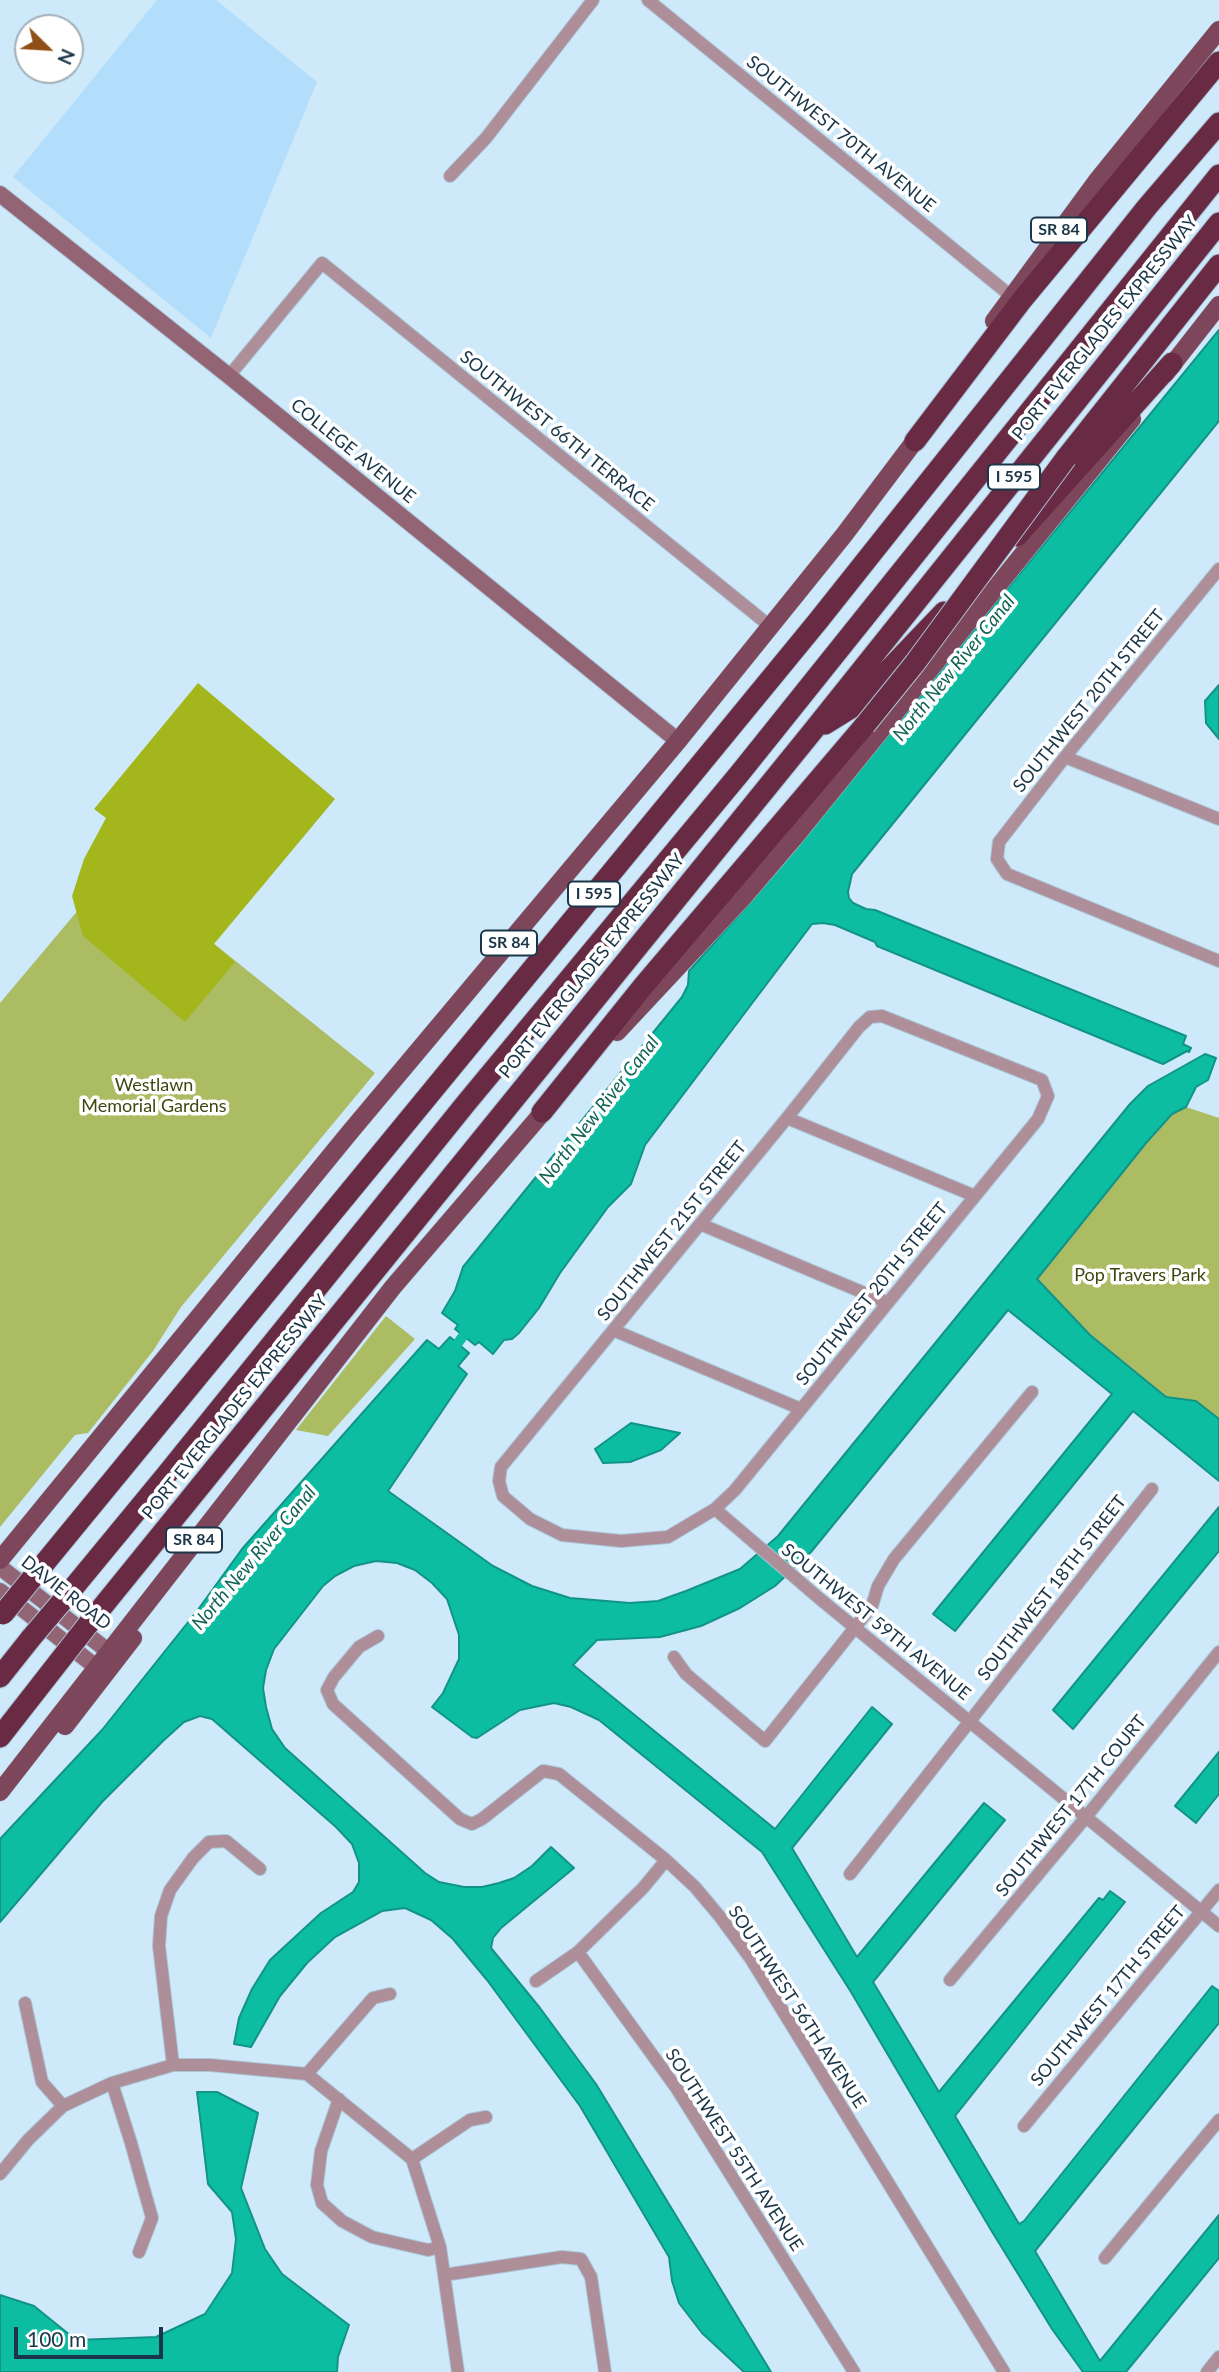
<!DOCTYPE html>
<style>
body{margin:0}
#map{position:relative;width:1219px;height:2372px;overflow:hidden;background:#cee9fa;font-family:Lato,sans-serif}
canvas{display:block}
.north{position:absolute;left:14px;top:14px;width:70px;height:70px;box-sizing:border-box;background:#fff;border:2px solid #a3afb6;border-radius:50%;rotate:114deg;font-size:19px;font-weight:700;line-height:28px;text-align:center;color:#1a3648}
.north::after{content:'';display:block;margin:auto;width:24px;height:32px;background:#8f5017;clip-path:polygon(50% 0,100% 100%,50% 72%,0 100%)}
.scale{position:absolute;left:14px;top:2327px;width:149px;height:32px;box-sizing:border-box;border:4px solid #1a3648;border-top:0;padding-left:9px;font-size:21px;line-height:24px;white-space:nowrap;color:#1a3648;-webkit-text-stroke:5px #fff;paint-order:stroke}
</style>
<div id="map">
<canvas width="1219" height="2372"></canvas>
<div class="north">N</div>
<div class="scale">100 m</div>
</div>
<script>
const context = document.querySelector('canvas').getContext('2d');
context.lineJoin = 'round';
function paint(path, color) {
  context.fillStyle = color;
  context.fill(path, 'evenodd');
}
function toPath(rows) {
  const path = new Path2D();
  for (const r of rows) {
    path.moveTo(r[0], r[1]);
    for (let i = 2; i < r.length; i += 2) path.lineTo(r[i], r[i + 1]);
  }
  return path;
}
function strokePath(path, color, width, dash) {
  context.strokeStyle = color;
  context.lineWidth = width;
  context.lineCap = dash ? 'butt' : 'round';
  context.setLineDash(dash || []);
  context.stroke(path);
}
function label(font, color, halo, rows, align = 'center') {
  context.font = font + ' Lato,sans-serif';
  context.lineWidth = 7;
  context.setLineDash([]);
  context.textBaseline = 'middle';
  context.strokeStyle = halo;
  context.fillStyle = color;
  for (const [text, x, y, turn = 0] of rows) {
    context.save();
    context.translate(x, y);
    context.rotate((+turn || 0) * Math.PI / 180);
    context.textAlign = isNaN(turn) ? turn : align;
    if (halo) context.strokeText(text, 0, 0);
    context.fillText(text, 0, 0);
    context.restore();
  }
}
const built = toPath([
 [157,0,216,0,317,82,211,338,13,177]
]);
const green = toPath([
 [116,865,375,1073,181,1307,153,1351,88,1433,75,1435,0,1527,0,1003],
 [1186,1107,1219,1118,1219,1419,1196,1401,1166,1397,1090,1335,1037,1279,1146,1143,1172,1114],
 [386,1316,415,1339,328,1436,296,1430]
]);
const forest = toPath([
 [198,683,335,799,214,944,235,962,185,1022,83,936,72,896,84,859,106,818,94,809]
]);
const water = toPath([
 [1219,330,1219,421,852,874,848,892,849,898,853,903,866,909,875,910,1186,1036,1183,1044,1191,1048,1189,1052,1187,1051,1163,1064,877,946,875,942,835,925,823,923,812,924,645,1145,631,1184,608,1207,560,1273,539,1308,519,1333,512,1339,504,1340,493,1354,479,1342,475,1345,455,1329,458,1325,442,1313,455,1291,463,1267,682,997,688,985,689,971,762,889,1219,330],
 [1219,685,1219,739,1206,723,1205,701,1219,685],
 [1205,1054,1216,1058,1208,1080,1196,1087,1186,1107,1172,1114,1146,1143,1037,1279,1090,1335,1166,1397,1196,1401,1219,1419,1219,1481,1133,1411,955,1631,933,1614,1112,1394,1008,1310,811,1552,775,1586,740,1608,701,1626,660,1637,597,1640,573,1665,775,1829,872,1707,892,1724,792,1848,857,1957,984,1803,1005,1820,873,1982,939,2092,1099,1898,1103,1900,1110,1891,1125,1902,955,2116,1019,2224,1024,2221,1212,1986,1219,1991,1219,2023,1035,2251,1100,2361,1219,2215,1219,2258,1126,2372,1083,2372,1052,2329,991,2230,851,1992,762,1852,599,1720,571,1707,554,1703,520,1710,477,1738,472,1737,432,1707,443,1693,459,1659,459,1635,447,1599,432,1583,415,1570,397,1563,376,1561,354,1566,335,1576,323,1586,274,1649,266,1670,263,1688,266,1707,272,1729,285,1748,425,1873,439,1882,464,1887,482,1887,499,1883,514,1878,532,1866,551,1847,574,1868,501,1928,493,1938,491,1948,540,2008,596,2084,771,2372,744,2372,702,2333,679,2303,672,2281,669,2257,580,2106,487,1980,453,1939,431,1920,405,1908,382,1911,335,1937,307,1963,280,1996,251,2047,234,2044,239,2018,252,1989,270,1960,321,1913,353,1892,359,1882,359,1863,352,1844,336,1827,212,1719,200,1716,184,1722,164,1740,102,1802,0,1922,0,1839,102,1730,197,1611,242,1549,427,1340,439,1349,450,1337,469,1353,458,1366,467,1374,388,1491,493,1566,532,1586,570,1598,630,1603,658,1601,686,1591,740,1569,778,1536,1130,1104,1148,1086,1205,1054],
 [631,1423,680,1433,661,1450,630,1462,603,1463,595,1449,631,1423],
 [1219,1507,1219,1551,1073,1729,1053,1710,1219,1507],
 [1219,1752,1219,1794,1196,1823,1175,1806,1219,1752],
 [197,2092,217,2092,258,2113,241,2188,265,2249,282,2274,349,2325,338,2357,337,2372,0,2372,0,2295,34,2306,76,2340,156,2337,205,2314,232,2273,236,2239,232,2212,208,2184,197,2092]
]);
const canal = toPath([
 [450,1354,471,1325]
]);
const street = toPath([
 [648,0,1011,296],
 [450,176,486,138,593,0],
 [229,376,322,263,771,627],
 [1219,569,1065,757,999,842,997,859,1007,874,1219,961],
 [1065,757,1219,819],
 [882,1016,1042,1080,1048,1096,1038,1119,735,1490,715,1509,668,1537,621,1541,562,1535,530,1519,503,1496,499,1481,501,1467,787,1118,859,1027,870,1017,882,1016],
 [787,1118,975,1196],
 [700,1224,888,1303],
 [613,1330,801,1409],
 [715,1509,820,1599,1219,1926],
 [378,1636,359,1647,334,1677,327,1690,333,1704,460,1819,472,1824,482,1819,543,1771,559,1774,666,1860,695,1887,721,1918,751,1959,1004,2372],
 [674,1657,686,1674,765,1741,872,1606,878,1586,894,1559,1032,1392],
 [850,1874,1152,1489],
 [578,1952,677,2089,854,2372],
 [950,1980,1086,1817,1219,1652],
 [536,1981,578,1952,643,1888,666,1860],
 [25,2003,42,2082,63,2106],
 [173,2065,159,1946,161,1916,170,1890,193,1858,209,1842,226,1841,260,1869],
 [307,2074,373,1998,390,1994],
 [112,2083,131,2143,152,2218,139,2252],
 [339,2099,321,2151,317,2185,322,2203,342,2221,372,2237,428,2250,440,2247],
 [1024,2126,1219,1890],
 [412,2159,470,2120,486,2117],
 [0,2174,28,2140,63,2106,112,2083,173,2065,210,2065,307,2074,412,2159,440,2247,458,2372],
 [1105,2258,1219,2120],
 [444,2275,562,2257,581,2259,591,2277,605,2372],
 [1207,2372,1219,2357]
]);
const secondary = toPath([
 [0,194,229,376,678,741],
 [0,1567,108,1651],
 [0,1591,96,1667]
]);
const primary = toPath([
 [994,321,1096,182,1219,30],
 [1165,374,1219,305],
 [617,1032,746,894,793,839,1132,419],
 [0,1560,350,1132,678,741,844,535,923,430],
 [65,1726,133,1638],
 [0,1792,393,1287,550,1104]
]);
const highway = toPath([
 [915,441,1022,300,1219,62],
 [1066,458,1219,265],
 [1017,536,1172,363],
 [825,724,854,706,944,612],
 [542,1112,644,985,865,725],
 [34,1576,818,621,1147,207,1219,123],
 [64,1599,167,1474,467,1102,740,773,1219,175],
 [90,1622,812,732,1219,223],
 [0,1677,31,1638],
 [0,1737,61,1659]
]);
const highwayBridge = toPath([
 [865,725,915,663,1066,458],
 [3,1614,34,1576],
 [31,1638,64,1599],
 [61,1659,90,1622]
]);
const shields = [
 [1059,230,56],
 [1014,477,52],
 [594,894,52],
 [509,943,56],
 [194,1540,56]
];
const shieldNames = [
 ["SR 84",1059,230],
 ["I 595",1014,477],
 ["I 595",594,894],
 ["SR 84",509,943],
 ["SR 84",194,1540]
];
const streetNames = [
 ["SOUTHWEST 70TH AVENUE",841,134,39],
 ["PORT EVERGLADES EXPRESSWAY",1105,328,-51],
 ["SOUTHWEST 66TH TERRACE",557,431,39],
 ["COLLEGE AVENUE",353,451,39],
 ["SOUTHWEST 20TH STREET",1089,701,-51],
 ["PORT EVERGLADES EXPRESSWAY",592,966,-51],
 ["SOUTHWEST 21ST STREET",672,1231,-51],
 ["SOUTHWEST 20TH STREET",872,1294,-51],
 ["PORT EVERGLADES EXPRESSWAY",235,1407,-51],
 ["SOUTHWEST 18TH STREET",1052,1588,-52],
 ["DAVIE ROAD",66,1593,38],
 ["SOUTHWEST 59TH AVENUE",876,1622,39],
 ["SOUTHWEST 17TH COURT",1071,1806,-51],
 ["SOUTHWEST 17TH STREET",1108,1996,-50],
 ["SOUTHWEST 56TH AVENUE",797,2007,57],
 ["SOUTHWEST 55TH AVENUE",734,2150,57]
];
const parkNames = [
 ["Westlawn",154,1085],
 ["Memorial Gardens",154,1106],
 ["Pop Travers Park",1140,1275]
];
const waterNames = [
 ["North New River Canal",954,668,-51],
 ["North New River Canal",599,1110,-52],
 ["North New River Canal",254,1558,-50]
];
paint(built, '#b2defc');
paint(green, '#acbc63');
paint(forest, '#a3b61c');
paint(water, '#0dbda2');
strokePath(water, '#119487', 2);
strokePath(canal, '#0dbda2', 10);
strokePath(street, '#aac5d6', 14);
strokePath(secondary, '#aac5d6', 18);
strokePath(primary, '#aac5d6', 19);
strokePath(highway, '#aac5d6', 23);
strokePath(street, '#ae8e98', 12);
strokePath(secondary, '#926474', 16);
strokePath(primary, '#7d465a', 18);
strokePath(highway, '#692b44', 21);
strokePath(highwayBridge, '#aac5d6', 23, []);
strokePath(highwayBridge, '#692b44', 21);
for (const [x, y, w] of shields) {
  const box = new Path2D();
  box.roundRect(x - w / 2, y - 12.5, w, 25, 5);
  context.fillStyle = '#fff';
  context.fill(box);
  strokePath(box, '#1a3648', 2);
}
label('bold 16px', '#1a3648', null, shieldNames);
label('18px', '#1a3648', '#fff', streetNames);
label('18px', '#3f470f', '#fff', parkNames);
label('italic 19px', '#136455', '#fff', waterNames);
</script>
